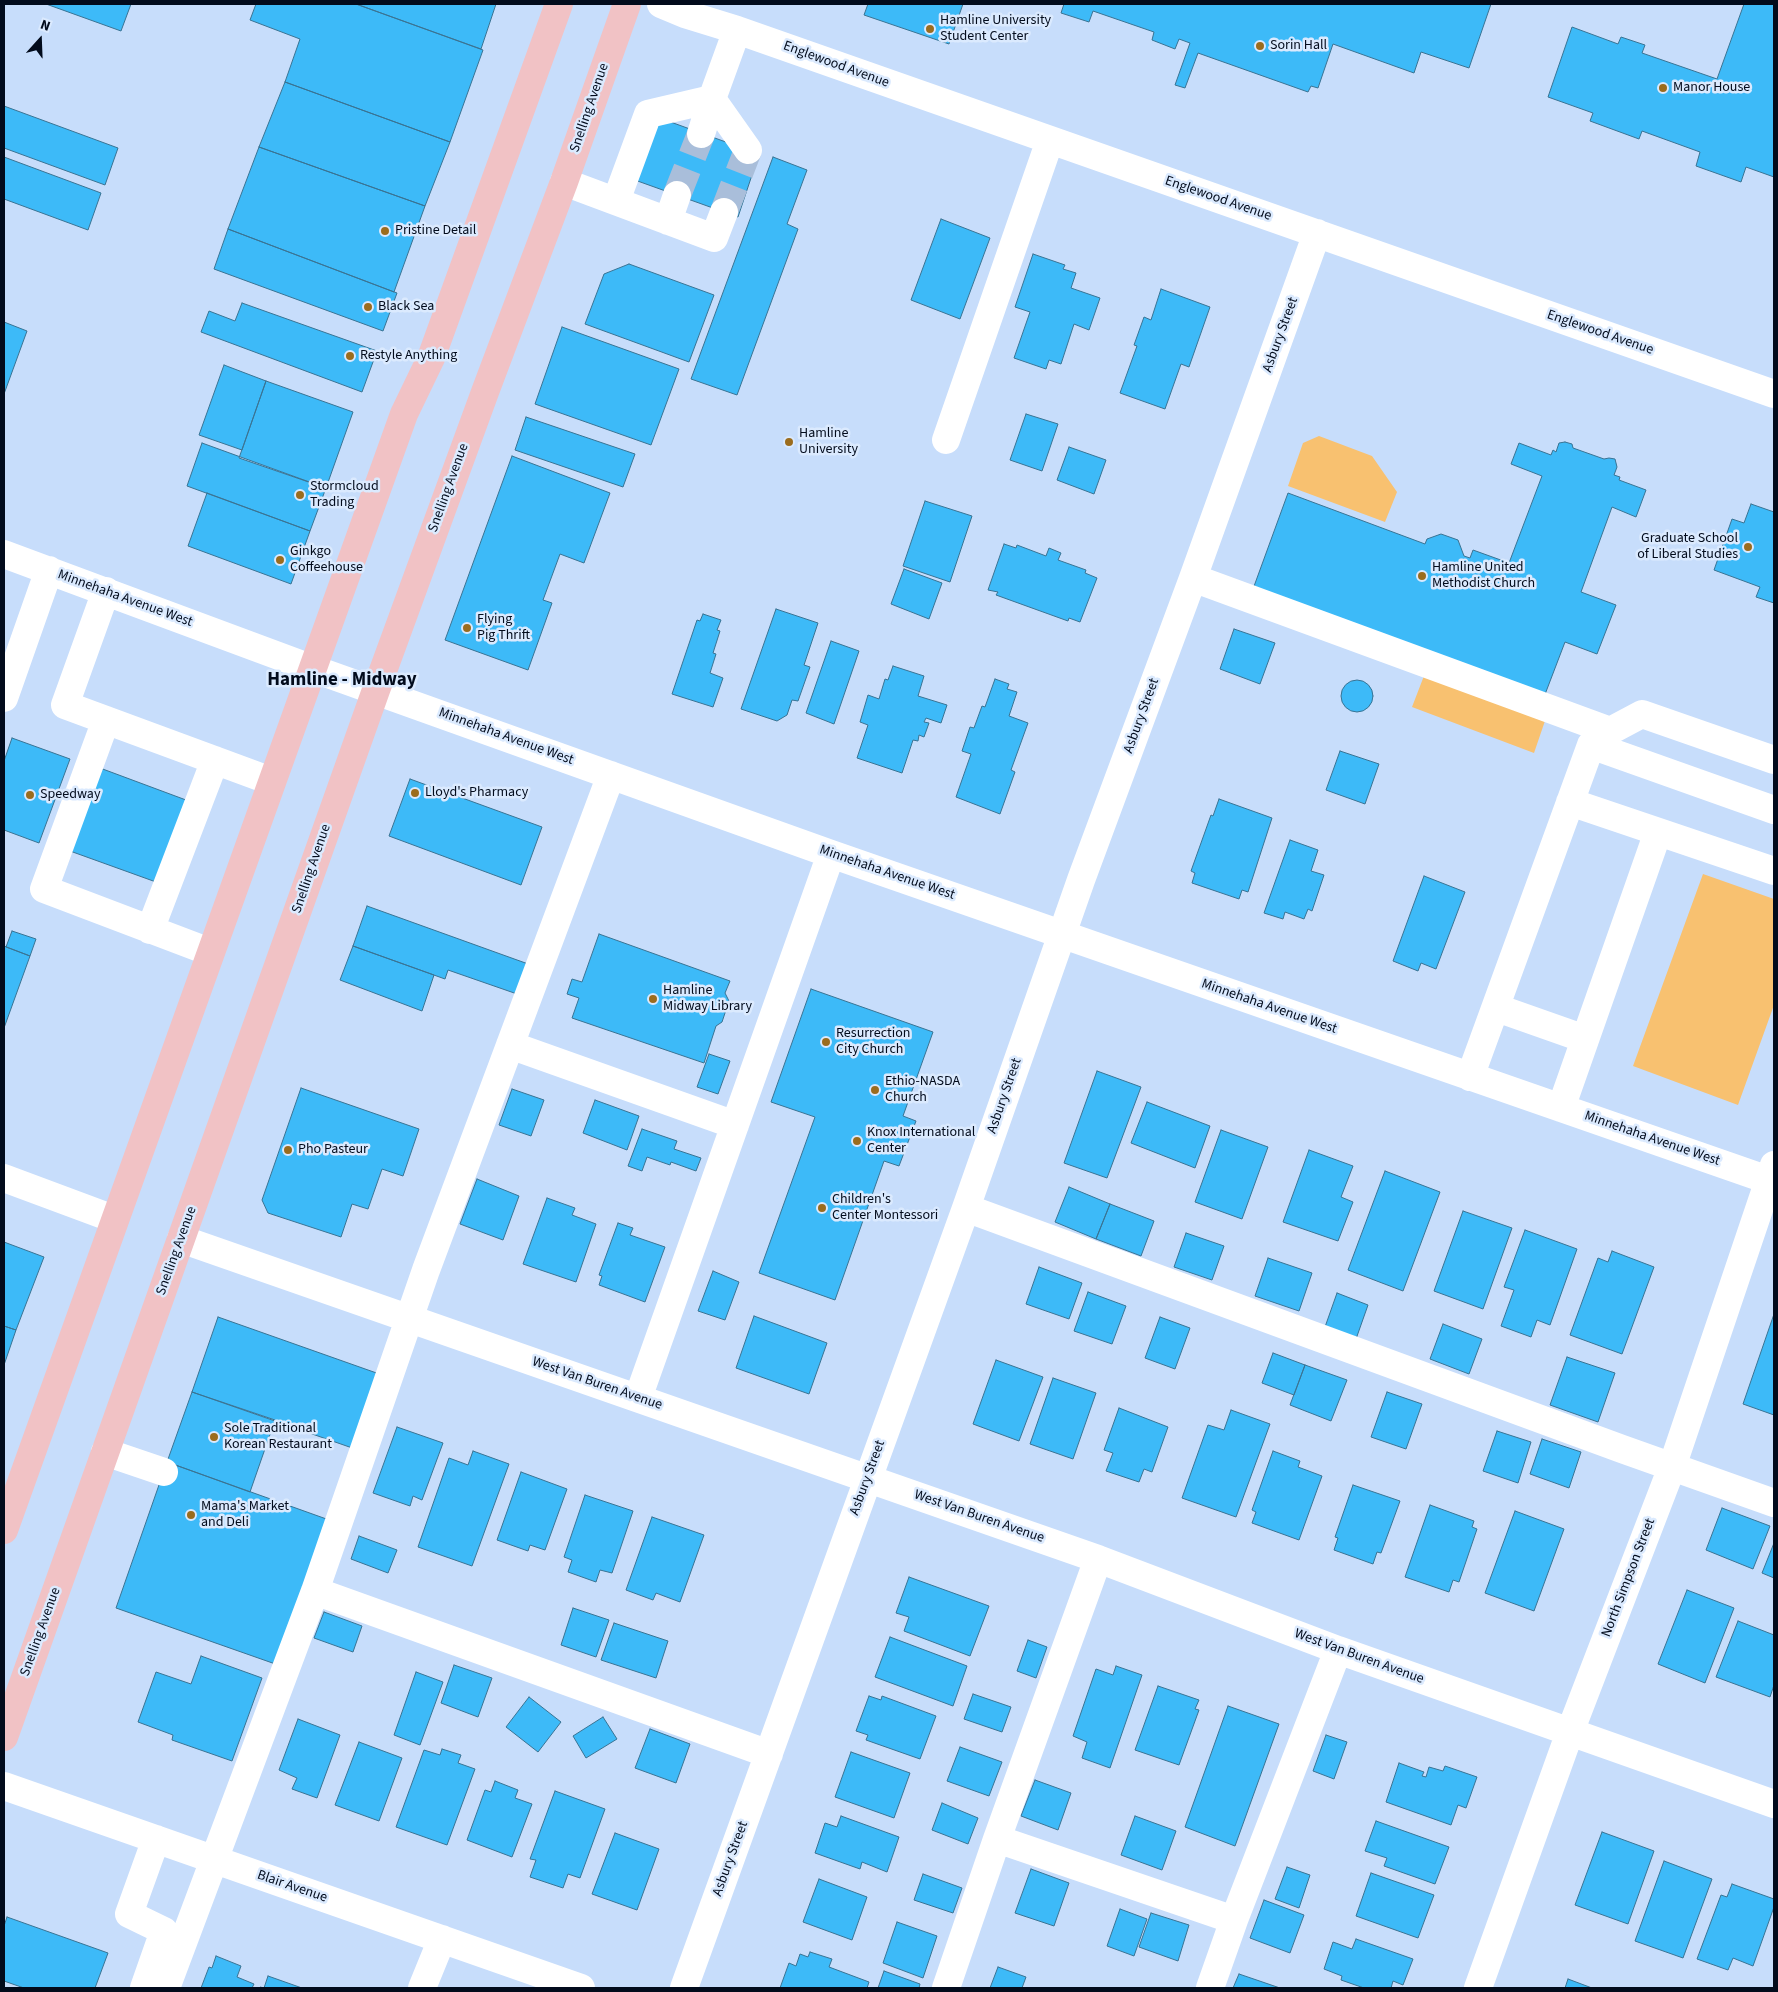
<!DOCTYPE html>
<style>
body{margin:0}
#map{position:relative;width:1778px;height:1992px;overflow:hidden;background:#c7ddfb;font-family:"Source Sans 3",sans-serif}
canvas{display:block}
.frame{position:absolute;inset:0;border:5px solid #020b1c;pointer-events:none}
.north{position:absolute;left:15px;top:15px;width:50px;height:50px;-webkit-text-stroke:4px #dbeafe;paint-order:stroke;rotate:20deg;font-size:14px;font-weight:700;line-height:20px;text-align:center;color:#020b1c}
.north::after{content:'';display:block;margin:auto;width:18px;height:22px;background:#020b1c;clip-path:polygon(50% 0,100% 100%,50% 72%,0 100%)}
</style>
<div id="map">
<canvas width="1778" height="1992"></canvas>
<div class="frame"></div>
<div class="north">N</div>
</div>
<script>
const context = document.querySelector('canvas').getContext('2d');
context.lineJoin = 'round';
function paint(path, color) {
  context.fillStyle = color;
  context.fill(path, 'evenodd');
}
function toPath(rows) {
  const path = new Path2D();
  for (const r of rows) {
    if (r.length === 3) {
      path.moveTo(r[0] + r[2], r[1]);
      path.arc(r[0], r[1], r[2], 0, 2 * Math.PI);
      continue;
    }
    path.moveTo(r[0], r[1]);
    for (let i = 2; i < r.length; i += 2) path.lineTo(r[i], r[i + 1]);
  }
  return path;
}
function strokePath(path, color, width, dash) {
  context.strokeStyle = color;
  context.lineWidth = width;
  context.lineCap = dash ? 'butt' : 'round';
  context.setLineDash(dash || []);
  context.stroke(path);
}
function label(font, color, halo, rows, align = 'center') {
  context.font = font + ' "Source Sans 3",sans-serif';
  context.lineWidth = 5;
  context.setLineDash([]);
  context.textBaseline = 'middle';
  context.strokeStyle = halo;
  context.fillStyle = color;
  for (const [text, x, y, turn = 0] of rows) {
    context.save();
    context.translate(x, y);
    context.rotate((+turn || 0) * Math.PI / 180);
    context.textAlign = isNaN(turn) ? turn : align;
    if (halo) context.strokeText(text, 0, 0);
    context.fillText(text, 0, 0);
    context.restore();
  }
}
const green = toPath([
 [1319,436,1372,456,1397,492,1385,522,1288,486,1303,443],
 [1427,668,1547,715,1534,753,1412,707],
 [1703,874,1774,899,1774,1005,1738,1105,1633,1066]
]);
const building = toPath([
 [46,4,131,4,121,31,46,4],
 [256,4,356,4,483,50,450,142,285,82,300,39,250,20,256,4],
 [356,4,496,4,481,49,356,4],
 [868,4,963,4,949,44,864,15,868,4],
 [1064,4,1491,4,1469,68,1421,52,1414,73,1333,44,1318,88,1311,86,1308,92,1198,53,1185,88,1175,85,1190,43,1179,39,1175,49,1152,40,1154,32,1093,11,1089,22,1061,13,1064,4],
 [1744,4,1774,4,1774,177,1746,167,1741,182,1696,166,1700,152,1642,131,1639,139,1590,121,1593,113,1548,97,1572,27,1618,44,1621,37,1645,45,1642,53,1717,79,1744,4],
 [285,82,450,142,425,206,259,147,285,82],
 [4,106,118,148,105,185,4,148,4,106],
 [654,116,759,154,738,217,632,179,654,116],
 [259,147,425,206,394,292,228,229,259,147],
 [4,157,101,193,88,230,4,199,4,157],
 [773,157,807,170,787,224,798,229,737,395,691,379,773,157],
 [941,219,990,238,960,319,911,300,941,219],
 [228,229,397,293,383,331,214,269,228,229],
 [1033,254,1065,265,1063,269,1076,273,1071,288,1100,298,1089,330,1074,324,1061,364,1049,360,1046,369,1014,358,1030,312,1015,307,1033,254],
 [629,264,714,295,689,362,585,324,604,274,629,264],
 [1161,289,1210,307,1189,367,1181,364,1165,409,1120,393,1137,346,1134,345,1144,317,1151,320,1161,289],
 [242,303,377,351,362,392,201,332,209,311,235,321,242,303],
 [4,322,27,331,4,394,4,322],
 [562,327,679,369,651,445,535,404,562,327],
 [224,365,266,381,242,450,199,435,224,365],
 [266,381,353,412,326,488,239,458,266,381],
 [1026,414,1058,424,1042,471,1010,460,1026,414],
 [526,417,635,454,623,487,515,450,526,417],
 [1565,442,1572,444,1573,448,1604,459,1609,458,1615,459,1617,467,1614,475,1620,477,1619,480,1646,490,1636,517,1612,507,1581,592,1616,605,1597,654,1565,642,1544,697,1253,589,1288,493,1425,544,1427,539,1441,534,1458,540,1464,556,1470,558,1473,550,1509,563,1542,476,1511,464,1519,443,1551,455,1553,450,1556,452,1559,443,1565,442],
 [202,443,326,488,310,531,187,486,202,443],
 [1069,447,1106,460,1094,494,1057,480,1069,447],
 [512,456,610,493,584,563,560,554,543,600,552,603,528,670,445,640,512,456],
 [207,493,310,531,291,584,188,546,207,493],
 [925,501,972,516,950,582,903,566,925,501],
 [1751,504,1774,512,1774,603,1756,597,1760,587,1714,570,1732,519,1744,523,1751,504],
 [1004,544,1016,548,1017,545,1046,556,1049,548,1061,553,1058,560,1086,570,1085,573,1097,578,1080,622,1069,618,1068,621,996,595,998,592,988,590,1004,544],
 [904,569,942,583,929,619,891,604,904,569],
 [776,609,818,623,804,665,810,667,798,701,792,700,787,715,777,721,741,709,776,609],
 [703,614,721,620,717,630,720,631,713,653,716,654,710,673,723,678,713,707,672,694,697,620,700,621,703,614],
 [1234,629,1275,643,1260,684,1220,669,1234,629],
 [831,641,859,651,834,724,806,713,831,641],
 [893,666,924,676,918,696,947,705,941,723,926,718,924,722,929,723,924,737,919,735,918,741,913,740,902,773,857,758,868,725,860,722,868,695,879,699,885,679,888,680,893,666],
 [995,679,1009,684,1007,689,1017,692,1009,716,1028,723,1011,770,1015,772,1000,814,956,797,971,754,962,751,970,727,974,728,982,706,985,707,995,679],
 [1357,696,16],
 [12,738,70,759,39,843,4,830,4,761,12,738],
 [1340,751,1379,764,1365,804,1326,790,1340,751],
 [100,768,186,800,156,882,70,851,100,768],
 [410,779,542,827,521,885,389,836,410,779],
 [1219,799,1272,818,1248,892,1242,890,1239,899,1192,883,1195,873,1191,871,1211,815,1213,816,1219,799],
 [1290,840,1318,850,1311,871,1324,875,1312,911,1308,909,1304,919,1285,912,1283,919,1264,913,1290,840],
 [1424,876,1465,892,1436,969,1421,963,1418,971,1393,961,1424,876],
 [367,906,531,965,520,995,448,970,445,979,353,946,367,906],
 [12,931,36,939,30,956,6,947,12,931],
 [599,934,730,981,725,993,729,1001,722,1022,716,1026,704,1063,572,1018,579,998,567,994,572,979,582,982,599,934],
 [4,946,30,956,4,1028,4,946],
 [353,946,434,975,422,1011,340,980,353,946],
 [811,989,933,1032,903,1116,916,1121,899,1166,884,1161,835,1300,759,1273,815,1117,771,1102,811,989],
 [709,1054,730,1061,718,1094,697,1087,709,1054],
 [1097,1071,1141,1087,1107,1178,1064,1163,1097,1071],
 [301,1088,419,1129,403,1176,382,1169,368,1209,352,1204,341,1237,268,1213,262,1200,301,1088],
 [512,1089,544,1100,531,1136,499,1125,512,1089],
 [595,1100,639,1116,627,1150,583,1133,595,1100],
 [1147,1102,1210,1126,1195,1168,1131,1143,1147,1102],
 [642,1129,677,1141,674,1149,701,1158,696,1171,671,1162,670,1165,647,1157,642,1171,628,1166,642,1129],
 [1221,1130,1268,1147,1242,1219,1195,1202,1221,1130],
 [1309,1150,1353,1166,1341,1197,1353,1202,1338,1241,1283,1222,1309,1150],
 [1385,1171,1440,1192,1403,1291,1348,1270,1385,1171],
 [477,1179,519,1196,503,1240,460,1224,477,1179],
 [1069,1187,1110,1204,1096,1239,1055,1222,1069,1187],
 [547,1198,575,1208,572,1215,596,1224,576,1282,523,1264,547,1198],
 [1110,1204,1154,1221,1141,1256,1096,1239,1110,1204],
 [1463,1211,1512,1228,1483,1309,1434,1291,1463,1211],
 [618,1223,633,1228,630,1235,665,1247,645,1302,599,1285,602,1276,599,1275,618,1223],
 [1525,1230,1577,1249,1550,1325,1537,1320,1531,1337,1501,1326,1514,1290,1504,1287,1525,1230],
 [1186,1233,1224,1246,1212,1280,1174,1267,1186,1233],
 [4,1242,44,1257,16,1330,4,1326,4,1242],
 [1612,1251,1654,1267,1622,1354,1570,1335,1598,1258,1608,1262,1612,1251],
 [1268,1258,1312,1273,1299,1311,1255,1296,1268,1258],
 [1039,1267,1082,1283,1069,1319,1026,1304,1039,1267],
 [713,1271,739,1282,725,1320,698,1311,713,1271],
 [1088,1292,1126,1306,1112,1344,1074,1331,1088,1292],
 [1337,1293,1368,1305,1356,1339,1325,1327,1337,1293],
 [1774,1314,1774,1415,1743,1404,1774,1314],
 [754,1316,827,1343,809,1394,736,1368,754,1316],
 [218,1317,385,1376,358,1450,192,1392,218,1317],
 [1160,1317,1190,1328,1175,1369,1145,1358,1160,1317],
 [1443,1324,1482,1339,1469,1374,1430,1359,1443,1324],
 [4,1326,16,1330,4,1365,4,1326],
 [1273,1353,1305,1365,1294,1395,1262,1383,1273,1353],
 [1567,1357,1615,1373,1598,1422,1550,1405,1567,1357],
 [996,1360,1043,1377,1019,1441,973,1424,996,1360],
 [1305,1365,1347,1380,1331,1421,1290,1405,1305,1365],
 [1053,1378,1096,1393,1073,1459,1030,1444,1053,1378],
 [192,1392,275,1420,250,1492,167,1462,192,1392],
 [1387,1392,1422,1404,1406,1449,1371,1437,1387,1392],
 [1119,1408,1168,1427,1152,1472,1144,1469,1139,1482,1106,1471,1113,1453,1104,1450,1119,1408],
 [1231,1410,1270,1424,1236,1517,1182,1498,1208,1425,1224,1430,1231,1410],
 [397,1427,443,1443,422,1500,413,1496,410,1506,373,1493,397,1427],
 [1497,1431,1531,1442,1518,1483,1483,1471,1497,1431],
 [1542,1439,1581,1452,1569,1488,1530,1474,1542,1439],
 [473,1451,509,1464,472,1566,418,1547,449,1458,468,1465,473,1451],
 [1273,1451,1300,1461,1298,1467,1322,1476,1299,1540,1252,1523,1256,1512,1252,1510,1273,1451],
 [167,1462,332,1521,281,1666,116,1608,167,1462],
 [521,1472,567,1489,545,1550,530,1545,528,1551,497,1540,521,1472],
 [1353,1485,1400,1501,1381,1553,1377,1552,1373,1564,1334,1550,1338,1538,1335,1537,1353,1485],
 [585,1495,633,1511,612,1573,600,1570,596,1582,568,1572,572,1560,564,1557,585,1495],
 [1430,1505,1474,1521,1472,1527,1477,1529,1459,1582,1453,1580,1449,1592,1405,1577,1430,1505],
 [1722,1508,1770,1526,1753,1569,1706,1550,1722,1508],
 [1515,1511,1564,1529,1534,1611,1485,1593,1515,1511],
 [652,1517,704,1535,680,1602,656,1593,653,1600,626,1590,652,1517],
 [359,1536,397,1550,388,1573,351,1559,359,1536],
 [1774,1543,1774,1578,1762,1573,1774,1543],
 [909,1577,989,1606,970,1656,904,1631,909,1617,896,1613,909,1577],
 [1687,1590,1734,1608,1705,1683,1658,1664,1687,1590],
 [573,1608,609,1620,596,1657,561,1645,573,1608],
 [324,1612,362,1626,353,1652,314,1638,324,1612],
 [1738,1621,1774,1635,1774,1685,1770,1697,1716,1677,1738,1621],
 [614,1623,668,1641,656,1678,601,1660,614,1623],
 [890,1637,967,1666,953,1706,875,1677,890,1637],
 [1028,1640,1047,1647,1036,1678,1017,1671,1028,1640],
 [201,1656,262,1678,232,1761,172,1740,173,1735,138,1722,156,1672,191,1684,201,1656],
 [454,1665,492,1678,478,1717,441,1703,454,1665],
 [1116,1666,1142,1675,1110,1768,1082,1758,1087,1742,1073,1736,1096,1669,1113,1675,1116,1666],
 [416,1672,443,1682,420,1745,394,1735,416,1672],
 [1158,1686,1199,1700,1195,1709,1199,1710,1179,1765,1135,1750,1158,1686],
 [973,1694,1011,1707,1002,1732,964,1719,973,1694],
 [869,1696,881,1700,882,1696,936,1716,920,1759,866,1740,868,1735,856,1731,869,1696],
 [529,1697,561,1722,538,1752,506,1727,529,1697],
 [1228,1706,1279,1724,1235,1846,1185,1827,1228,1706],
 [603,1717,617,1739,586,1758,573,1736,603,1717],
 [298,1719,340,1735,317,1798,292,1789,297,1778,279,1770,298,1719],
 [650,1729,690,1744,676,1783,635,1768,650,1729],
 [1326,1735,1347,1742,1334,1779,1313,1771,1326,1735],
 [359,1742,402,1758,379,1821,335,1805,359,1742],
 [960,1747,1002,1762,989,1796,947,1781,960,1747],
 [442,1749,461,1755,458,1763,475,1769,447,1845,396,1827,424,1750,440,1755,442,1749],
 [851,1752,910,1773,894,1818,835,1797,851,1752],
 [1399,1763,1424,1772,1422,1776,1426,1777,1429,1767,1443,1771,1445,1766,1477,1777,1466,1808,1458,1805,1451,1825,1386,1802,1399,1763],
 [1035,1780,1071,1793,1058,1830,1021,1816,1035,1780],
 [495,1781,518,1790,515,1798,532,1804,512,1857,467,1840,485,1790,491,1792,495,1781],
 [555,1791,605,1809,580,1878,568,1874,563,1888,530,1877,536,1860,530,1859,555,1791],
 [942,1803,978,1818,968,1844,932,1830,942,1803],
 [841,1816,899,1837,887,1872,862,1862,860,1869,815,1853,825,1823,837,1827,841,1816],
 [1135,1816,1176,1831,1162,1870,1121,1855,1135,1816],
 [1376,1821,1449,1847,1435,1884,1384,1866,1387,1858,1365,1851,1376,1821],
 [1602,1832,1654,1851,1628,1924,1575,1905,1602,1832],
 [615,1833,659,1849,637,1910,592,1894,615,1833],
 [1664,1861,1712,1879,1683,1958,1635,1941,1664,1861],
 [1287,1867,1310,1875,1299,1908,1275,1899,1287,1867],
 [1031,1869,1069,1883,1054,1926,1015,1913,1031,1869],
 [1371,1873,1434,1895,1418,1938,1356,1916,1371,1873],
 [923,1874,962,1888,953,1913,914,1900,923,1874],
 [819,1879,867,1897,852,1940,803,1922,819,1879],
 [1732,1884,1774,1899,1774,1907,1753,1966,1733,1958,1728,1970,1697,1959,1721,1895,1727,1897,1732,1884],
 [1264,1900,1304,1915,1290,1953,1250,1938,1264,1900],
 [1120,1909,1147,1919,1134,1956,1107,1946,1120,1909],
 [1151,1913,1189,1925,1178,1961,1139,1947,1151,1913],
 [7,1917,108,1953,95,1988,24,1988,4,1981,4,1926,7,1917],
 [897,1922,937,1936,923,1978,883,1963,897,1922],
 [1356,1939,1413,1959,1403,1985,1393,1981,1391,1988,1364,1988,1341,1980,1342,1976,1324,1969,1333,1942,1352,1949,1356,1939],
 [810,1952,832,1959,829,1967,869,1982,867,1988,780,1988,789,1963,796,1966,800,1954,808,1957,810,1952],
 [216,1956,241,1966,237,1977,254,1984,252,1988,201,1988,209,1967,212,1968,216,1956],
 [998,1967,1026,1977,1022,1988,990,1988,998,1967],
 [884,1971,920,1984,919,1988,878,1988,884,1971],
 [1239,1974,1280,1988,1233,1988,1239,1974],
 [268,1976,302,1988,260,1988,260,1987,264,1988,268,1976],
 [1568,1979,1592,1988,1565,1988,1568,1979]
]);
const minorTunnel = toPath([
 [677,195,701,134],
 [724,212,748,150]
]);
const minor = toPath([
 [661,4,685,14,737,30,1774,394],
 [712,99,748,150],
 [701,134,712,99],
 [564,182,714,238,724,212],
 [616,201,648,114,712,99,737,30],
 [668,221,677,195],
 [946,440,1050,140],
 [4,554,311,668,831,854,1774,1182],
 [1193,578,1610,731],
 [106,591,65,705,271,781],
 [4,698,49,570],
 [106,720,44,889,210,952],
 [1591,745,1774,810],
 [1570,802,1774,871],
 [150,930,215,760],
 [1497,1008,1585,1039],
 [510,1045,735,1125],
 [1470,1077,1591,745,1610,731,1642,714,1774,760],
 [1561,1108,1658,832],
 [4,1178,114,1219],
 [966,1208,1622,1449,1774,1503],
 [181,1239,1098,1559,1338,1650,1774,1804],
 [638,1398,831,854],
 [105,1452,164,1472],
 [315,1591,769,1754],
 [4,1786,581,1988],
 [997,1839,1234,1920],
 [144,1988,164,1931,129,1914,156,1839],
 [166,1988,315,1591,426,1270,611,775],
 [422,1988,442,1939],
 [684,1988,966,1208,1081,880,1193,578,1317,233],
 [946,1988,997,1839,1098,1559],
 [1210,1988,1234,1920,1338,1650],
 [1478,1988,1570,1732,1672,1467,1774,1165]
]);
const major = toPath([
 [4,1530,404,414,431,358,559,4],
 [4,1737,376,690,485,392,564,182,627,4]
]);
const markers = [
 [930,29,5,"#9b6c1d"],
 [1260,46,5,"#9b6c1d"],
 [1663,88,5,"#9b6c1d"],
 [385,231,5,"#9b6c1d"],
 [368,307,5,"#9b6c1d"],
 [350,356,5,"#9b6c1d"],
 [789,442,5,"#9b6c1d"],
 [300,495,5,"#9b6c1d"],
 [1748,547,5,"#9b6c1d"],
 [280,560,5,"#9b6c1d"],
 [1422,576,5,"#9b6c1d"],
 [467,628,5,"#9b6c1d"],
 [415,793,5,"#9b6c1d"],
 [30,795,5,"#9b6c1d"],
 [653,999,5,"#9b6c1d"],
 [826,1042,5,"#9b6c1d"],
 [875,1090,5,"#9b6c1d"],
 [857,1141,5,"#9b6c1d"],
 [288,1150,5,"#9b6c1d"],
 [822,1208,5,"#9b6c1d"],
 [214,1437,5,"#9b6c1d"],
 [191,1515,5,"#9b6c1d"]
];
const poiNames = [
 ["Hamline University",940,21],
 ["Student Center",940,37],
 ["Sorin Hall",1270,46],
 ["Manor House",1673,88],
 ["Pristine Detail",395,231],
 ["Black Sea",378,307],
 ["Restyle Anything",360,356],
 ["Hamline",799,434],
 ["University",799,450],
 ["Stormcloud",310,487],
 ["Trading",310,503],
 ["Graduate School",1738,539,"right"],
 ["of Liberal Studies",1738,555,"right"],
 ["Ginkgo",290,552],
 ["Coffeehouse",290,568],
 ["Hamline United",1432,568],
 ["Methodist Church",1432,584],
 ["Flying",477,620],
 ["Pig Thrift",477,636],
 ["Lloyd's Pharmacy",425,793],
 ["Speedway",40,795],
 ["Hamline",663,991],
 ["Midway Library",663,1007],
 ["Resurrection",836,1034],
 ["City Church",836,1050],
 ["Ethio-NASDA",885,1082],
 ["Church",885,1098],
 ["Knox International",867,1133],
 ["Center",867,1149],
 ["Pho Pasteur",298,1150],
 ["Children's",832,1200],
 ["Center Montessori",832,1216],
 ["Sole Traditional",224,1429],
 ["Korean Restaurant",224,1445],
 ["Mama's Market",201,1507],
 ["and Deli",201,1523]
];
const streetNames = [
 ["Englewood Avenue",836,65,20],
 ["Snelling Avenue",590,108,-71],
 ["Englewood Avenue",1218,199,19],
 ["Englewood Avenue",1600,333,19],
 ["Asbury Street",1281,335,-70],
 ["Snelling Avenue",449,488,-70],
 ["Minnehaha Avenue West",125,599,20],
 ["Asbury Street",1142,716,-70],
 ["Minnehaha Avenue West",506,737,20],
 ["Snelling Avenue",312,869,-71],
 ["Minnehaha Avenue West",887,873,19],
 ["Minnehaha Avenue West",1269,1007,19],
 ["Asbury Street",1005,1096,-71],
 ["Minnehaha Avenue West",1652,1139,19],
 ["Snelling Avenue",177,1251,-70],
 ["West Van Buren Avenue",597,1384,19],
 ["Asbury Street",868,1478,-70],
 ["West Van Buren Avenue",979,1517,19],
 ["North Simpson Street",1629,1578,-69],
 ["Snelling Avenue",41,1632,-70],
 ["West Van Buren Avenue",1359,1657,20],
 ["Asbury Street",731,1859,-70],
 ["Blair Avenue",292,1887,19]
];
const districtNames = [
 ["Hamline - Midway",342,681]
];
paint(green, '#f8c170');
paint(building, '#3dbaf8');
strokePath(building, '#397393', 1);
strokePath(minorTunnel, '#a9beda', 28, [28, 14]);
strokePath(minor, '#fff', 28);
strokePath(major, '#f1c2c5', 28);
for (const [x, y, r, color] of markers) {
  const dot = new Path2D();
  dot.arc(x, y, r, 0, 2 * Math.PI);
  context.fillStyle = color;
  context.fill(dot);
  strokePath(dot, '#dbeafe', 2);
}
label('14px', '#020b1c', '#dbeafe', poiNames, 'left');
label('14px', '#020b1c', '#dbeafe', streetNames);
label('bold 19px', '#020b1c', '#dbeafe', districtNames);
</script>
